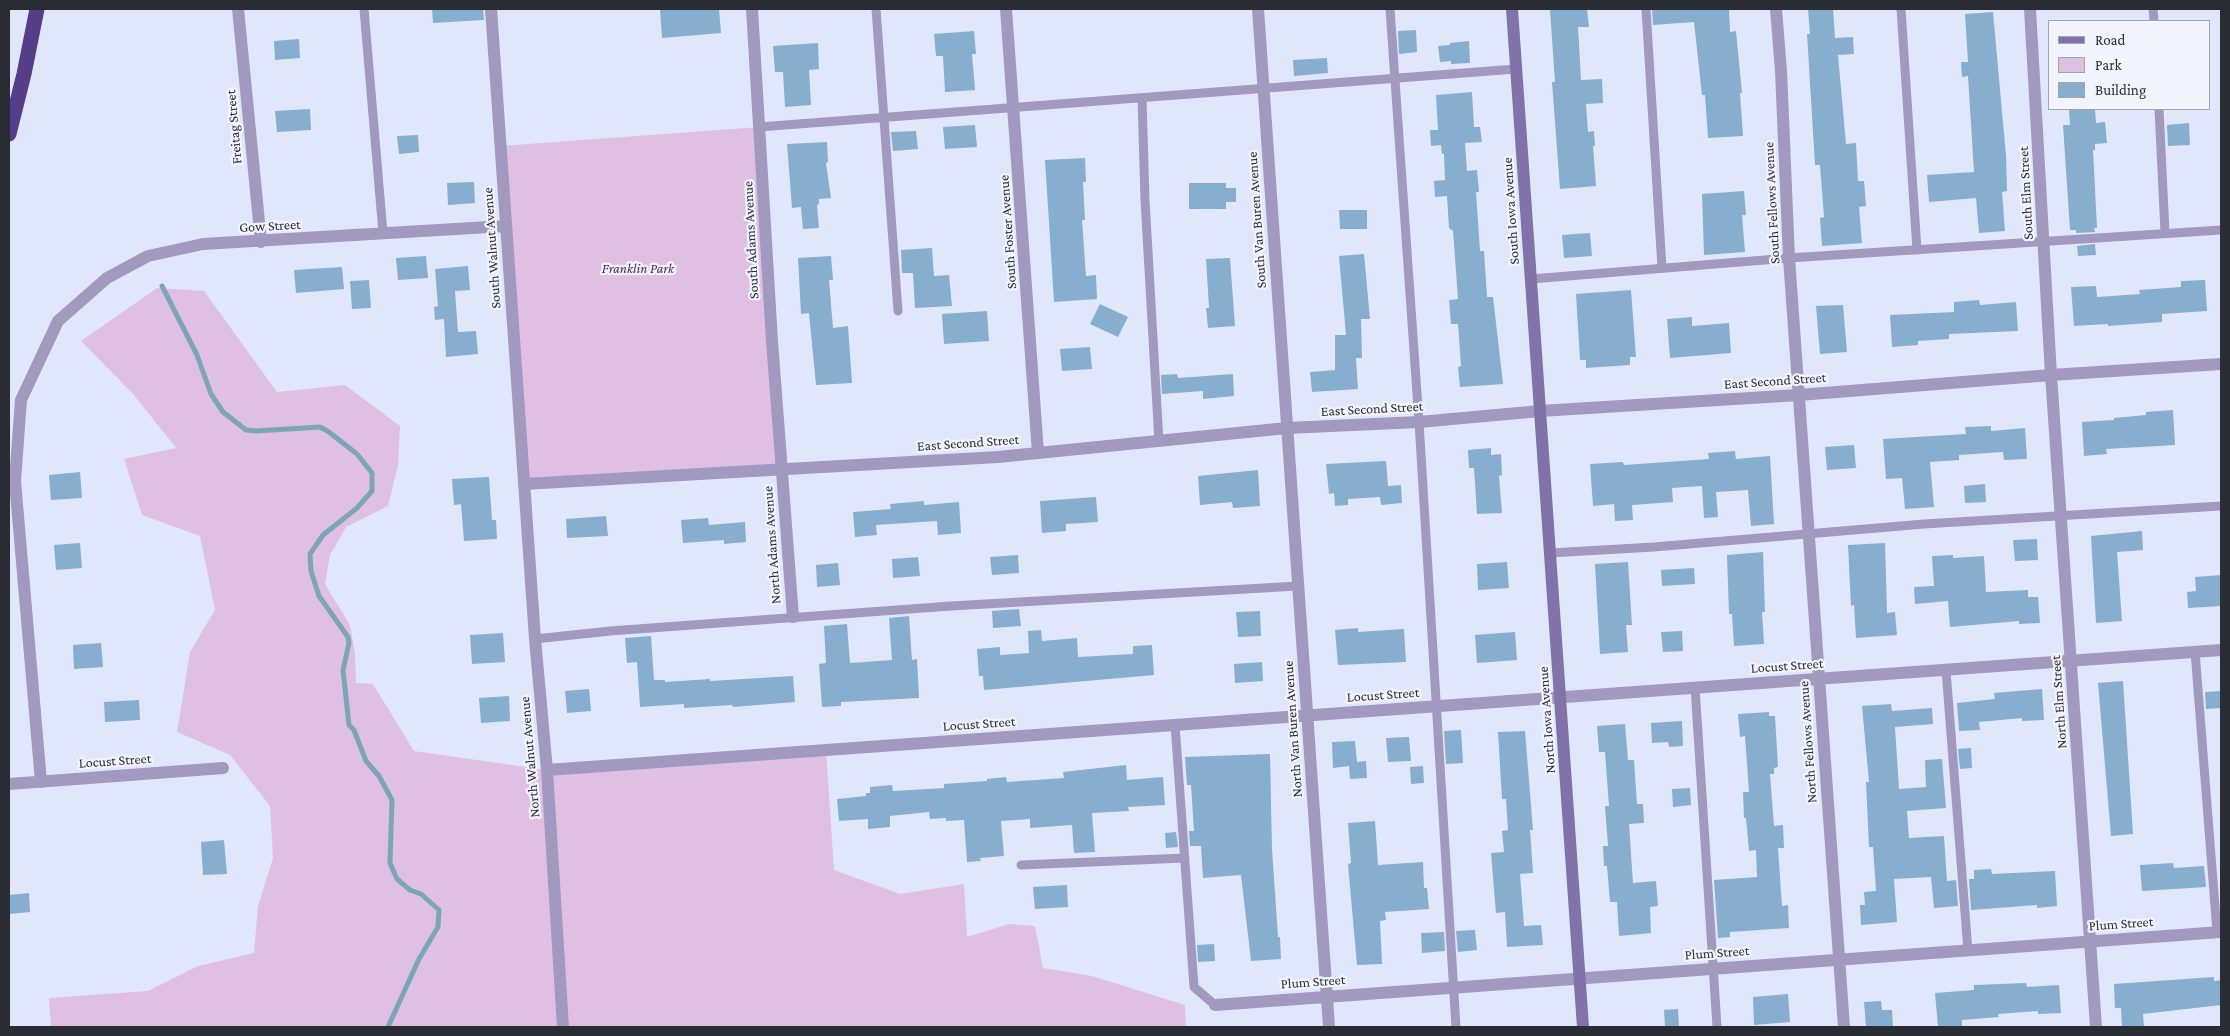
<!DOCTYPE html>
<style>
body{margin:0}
#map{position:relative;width:2230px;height:1036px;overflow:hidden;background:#e0e7fb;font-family:"Crimson Pro",serif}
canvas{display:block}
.frame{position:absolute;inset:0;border:10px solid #292c33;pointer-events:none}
.legend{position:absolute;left:2048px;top:20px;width:162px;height:90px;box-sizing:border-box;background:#f2f5fd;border:1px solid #a2a5ac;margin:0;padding:6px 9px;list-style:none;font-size:15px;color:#292c33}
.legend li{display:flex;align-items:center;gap:10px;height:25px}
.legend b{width:25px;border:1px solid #a2a5ac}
</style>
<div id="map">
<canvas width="2230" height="1036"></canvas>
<div class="frame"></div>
<ul class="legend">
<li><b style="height:6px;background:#8172a9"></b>Road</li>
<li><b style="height:14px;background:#dfc0e3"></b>Park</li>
<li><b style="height:14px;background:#87aecf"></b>Building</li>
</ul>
</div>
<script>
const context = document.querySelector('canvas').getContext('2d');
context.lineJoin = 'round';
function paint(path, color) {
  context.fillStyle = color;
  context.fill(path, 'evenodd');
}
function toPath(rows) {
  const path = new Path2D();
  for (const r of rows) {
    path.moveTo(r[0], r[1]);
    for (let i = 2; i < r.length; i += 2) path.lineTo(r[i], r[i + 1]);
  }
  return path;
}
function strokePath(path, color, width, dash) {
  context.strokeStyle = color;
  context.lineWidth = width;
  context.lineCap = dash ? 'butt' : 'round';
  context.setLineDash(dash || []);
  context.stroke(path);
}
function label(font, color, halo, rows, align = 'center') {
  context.font = font + ' "Crimson Pro",serif';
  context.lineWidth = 4.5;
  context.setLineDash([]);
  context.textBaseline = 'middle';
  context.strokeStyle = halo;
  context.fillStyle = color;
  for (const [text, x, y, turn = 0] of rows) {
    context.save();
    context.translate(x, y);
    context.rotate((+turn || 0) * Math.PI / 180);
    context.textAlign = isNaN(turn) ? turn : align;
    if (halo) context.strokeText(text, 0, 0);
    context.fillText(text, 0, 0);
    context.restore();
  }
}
const green = toPath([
 [759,127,782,470,524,484,501,146],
 [157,288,204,291,277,392,345,385,400,426,398,465,388,506,346,527,330,555,325,584,350,625,355,653,356,683,373,684,414,751,547,770,826,750,834,870,900,894,964,884,967,937,1009,924,1035,926,1043,968,1092,976,1185,1005,1186,1027,51,1027,49,998,148,991,198,966,254,953,258,906,273,858,270,806,230,755,177,732,190,652,215,610,200,536,142,515,124,459,176,448,133,394,81,341]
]);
const stream = toPath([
 [162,286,197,355,211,394,223,412,246,430,256,431,320,427,329,432,357,454,372,473,372,491,357,508,323,535,310,554,311,571,319,596,348,637,349,643,343,670,349,725,354,730,366,761,379,776,392,800,390,863,397,879,410,890,421,894,439,910,438,927,419,959,388,1027]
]);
const building = toPath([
 [432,9,483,9,484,20,433,23],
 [660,9,719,9,721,33,662,38],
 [1587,9,1589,27,1578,27,1581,80,1602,79,1603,103,1586,104,1588,132,1594,131,1595,146,1593,146,1596,186,1560,189,1552,82,1555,82,1550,10],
 [1652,9,1729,9,1730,32,1736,31,1742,93,1740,93,1743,136,1708,138,1705,95,1702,95,1694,22,1653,25],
 [1808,9,1833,9,1835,38,1853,37,1854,54,1838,55,1846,144,1856,143,1858,181,1864,181,1866,206,1859,207,1862,243,1822,246,1820,218,1824,217,1820,165,1815,165,1807,34,1810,34],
 [1993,12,2006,156,2007,191,2002,192,2005,231,1979,233,1976,198,1929,202,1927,175,1974,172,1968,76,1962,77,1961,62,1968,62,1965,14],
 [1416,30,1417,52,1399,54,1398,31],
 [974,31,976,54,972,54,975,90,945,92,943,56,936,56,934,34],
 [299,39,300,58,275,60,274,41],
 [1469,41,1470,63,1451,64,1451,61,1440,62,1438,46,1450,45,1450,43],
 [818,43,819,69,809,70,811,105,785,107,783,72,775,72,773,46],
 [1327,58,1328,73,1294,76,1293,60],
 [1472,92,1474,127,1480,127,1482,142,1465,143,1467,171,1477,170,1479,192,1476,192,1480,251,1484,251,1487,297,1493,297,1503,384,1460,387,1458,367,1461,366,1458,324,1451,324,1449,300,1458,299,1453,231,1449,228,1447,196,1435,197,1434,181,1445,180,1444,154,1442,154,1441,145,1431,146,1430,130,1438,130,1436,95],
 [310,109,311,130,277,132,275,111],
 [2069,109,2095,109,2096,123,2105,122,2107,143,2095,144,2095,150,2093,150,2097,228,2094,228,2095,232,2076,233,2076,230,2070,230,2063,125,2070,125],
 [2189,123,2190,145,2168,146,2167,125],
 [975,125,977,147,945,149,943,127],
 [916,131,918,149,893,151,891,132],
 [418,135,419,152,399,154,397,136],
 [827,142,828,162,826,163,831,198,819,199,819,204,817,205,819,228,803,229,801,207,792,208,787,144],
 [1085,158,1086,182,1083,182,1085,220,1082,220,1086,276,1096,275,1097,299,1054,302,1045,160],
 [474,182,475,203,448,205,447,183],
 [1189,183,1226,183,1226,188,1236,188,1236,202,1226,202,1226,209,1189,209],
 [1744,191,1746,215,1742,215,1745,252,1704,255,1702,194],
 [1339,210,1367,210,1367,229,1340,229],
 [1590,233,1592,256,1564,258,1562,235],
 [2095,244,2096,255,2078,256,2077,246],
 [932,248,934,276,949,275,952,306,915,308,913,273,902,273,901,250],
 [1364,254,1370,319,1361,319,1362,358,1356,358,1358,389,1312,392,1310,372,1335,370,1335,335,1346,335,1339,256],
 [426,256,428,278,398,280,396,258],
 [831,256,833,280,829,280,833,328,848,326,852,383,816,385,809,313,801,314,798,258],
 [1230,258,1235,326,1208,328,1206,308,1209,308,1206,259],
 [468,266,470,290,455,291,458,332,476,331,478,354,446,357,444,319,435,320,434,307,438,306,435,269],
 [342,267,344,289,296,293,294,270],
 [369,280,371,308,352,309,350,281],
 [2205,280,2207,311,2162,314,2162,322,2108,326,2108,324,2074,326,2071,287,2096,286,2097,297,2140,294,2139,290,2181,287,2181,281],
 [1631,290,1636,357,1630,357,1630,365,1586,368,1586,360,1580,360,1576,294],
 [1979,300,1980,305,2016,302,2018,331,1949,334,1949,339,1918,341,1918,345,1892,347,1890,315,1954,312,1954,302],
 [1100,304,1128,317,1118,337,1090,324],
 [1843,305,1847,352,1820,354,1816,306],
 [987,311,989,341,944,344,942,314],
 [1692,317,1692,326,1729,323,1731,353,1670,358,1667,319],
 [1090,347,1092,369,1062,371,1060,349],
 [1177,374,1178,378,1233,374,1234,396,1203,399,1203,391,1162,394,1161,375],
 [2173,410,2175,445,2106,449,2107,454,2084,456,2082,422,2114,420,2114,418,2146,415,2146,412],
 [1991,426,1991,431,2025,428,2027,459,2004,460,2003,452,1959,455,1959,460,1930,462,1934,507,1905,509,1902,478,1886,479,1883,439,1966,434,1965,427],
 [1854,445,1856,468,1827,470,1825,447],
 [1491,448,1491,455,1501,454,1502,475,1499,476,1502,513,1477,514,1474,468,1469,468,1468,450],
 [1735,451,1736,459,1770,456,1774,524,1751,526,1748,490,1716,492,1718,517,1704,518,1702,486,1672,488,1673,502,1632,505,1633,520,1615,521,1614,504,1593,506,1590,464,1623,462,1624,465,1709,459,1708,453],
 [1386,461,1388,486,1401,485,1402,503,1381,505,1380,497,1348,499,1348,505,1335,506,1334,493,1329,494,1326,464],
 [1258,470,1260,506,1233,508,1232,502,1200,505,1198,476],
 [80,472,82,498,51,500,49,475],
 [489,477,492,520,496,520,497,539,464,541,461,504,454,505,452,479],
 [1985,484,1986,502,1965,503,1964,486],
 [1096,497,1098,522,1066,524,1066,531,1042,533,1040,501],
 [924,501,924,505,959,502,961,533,938,535,937,521,876,525,877,535,855,537,853,512,891,509,890,504],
 [606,516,608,536,567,538,566,519],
 [708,518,709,525,745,522,746,542,724,544,724,540,683,543,681,520],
 [2142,531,2143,550,2117,552,2122,621,2096,623,2091,536],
 [2037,539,2038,560,2015,561,2013,540],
 [80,543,82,568,56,570,54,545],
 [1885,543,1887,613,1895,612,1897,635,1856,638,1854,605,1851,606,1848,545],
 [1763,552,1765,612,1762,612,1764,644,1734,646,1732,614,1729,614,1727,555],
 [1018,555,1019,573,992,575,990,557],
 [1953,555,1953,558,1984,556,1986,592,2028,590,2028,597,2038,597,2040,623,2019,624,2019,621,1950,627,1948,601,1915,604,1914,587,1934,586,1932,556],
 [918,557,920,576,893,578,892,559],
 [1507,562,1509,588,1478,590,1477,564],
 [1628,562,1632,625,1626,625,1628,652,1600,654,1595,564],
 [838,563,840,585,817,587,816,565],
 [1694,568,1695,584,1662,586,1661,570],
 [2221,575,2221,606,2188,608,2187,592,2196,591,2195,577],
 [1019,609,1021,626,993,628,992,611],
 [1260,611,1261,636,1238,637,1236,612],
 [909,616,912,660,917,659,919,698,841,702,841,706,822,707,819,664,826,663,824,626,847,624,850,663,892,660,889,618],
 [1358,628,1358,632,1404,629,1406,662,1338,665,1335,630],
 [1041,630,1042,641,1077,638,1078,657,1133,654,1133,646,1152,645,1154,675,984,690,983,676,979,676,977,649,1000,647,1000,655,1029,653,1028,631],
 [1682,631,1683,651,1663,652,1661,632],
 [1515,632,1517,660,1477,663,1475,635],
 [503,633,505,662,472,664,470,635],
 [651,636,654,680,665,680,665,682,710,679,710,681,793,676,795,702,733,707,732,705,684,708,684,704,640,707,637,662,627,663,625,638],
 [101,643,103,667,74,669,73,645],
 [1262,662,1263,681,1235,683,1234,664],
 [2123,681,2133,834,2111,836,2098,683],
 [589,689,591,711,567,713,565,691],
 [2042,689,2044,720,2022,721,2022,718,1979,722,1980,730,1959,731,1957,703,1995,699,1994,693],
 [2221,691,2221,708,2206,709,2205,692],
 [509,696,510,721,481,723,479,698],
 [139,700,140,720,105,722,104,702],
 [1891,704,1892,711,1932,708,1933,724,1895,727,1899,789,1926,787,1925,760,1942,759,1946,808,1907,811,1909,838,1944,836,1947,881,1956,880,1958,906,1934,908,1931,877,1894,879,1897,922,1861,925,1860,905,1865,905,1864,892,1876,891,1873,847,1869,847,1866,782,1869,782,1862,706],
 [1769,712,1769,716,1775,716,1778,767,1774,768,1774,774,1770,774,1774,826,1783,825,1784,848,1778,848,1782,906,1788,905,1789,928,1730,932,1730,937,1718,938,1714,880,1757,877,1756,850,1749,851,1746,818,1744,818,1743,792,1749,792,1745,736,1740,737,1738,714],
 [1682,721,1683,746,1669,747,1668,742,1652,743,1651,723],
 [1625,724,1628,760,1634,760,1637,804,1643,804,1644,823,1629,824,1633,883,1656,881,1658,906,1650,907,1651,933,1619,936,1617,902,1610,902,1607,866,1604,866,1603,846,1608,846,1605,806,1609,806,1605,752,1599,752,1597,726],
 [1461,730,1463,763,1446,764,1444,731],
 [1525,731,1533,830,1530,830,1533,873,1520,874,1524,926,1541,925,1543,945,1507,947,1505,912,1496,913,1491,853,1504,852,1502,831,1508,830,1506,799,1502,799,1498,732],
 [1409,737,1411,761,1388,762,1386,738],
 [1355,741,1357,762,1366,761,1367,778,1350,779,1349,766,1333,768,1332,742],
 [1971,748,1972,768,1960,769,1958,749],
 [1270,754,1272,849,1278,937,1280,937,1281,959,1251,961,1241,875,1203,878,1201,846,1190,846,1189,831,1194,831,1191,785,1187,785,1185,757],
 [1126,765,1127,780,1163,777,1165,805,1128,807,1129,811,1092,813,1095,852,1074,853,1072,825,1030,828,1030,819,1001,821,1004,856,980,858,981,861,967,862,964,820,946,821,946,818,930,819,929,812,890,816,890,827,868,829,868,819,839,821,837,799,866,796,866,793,870,793,870,787,892,785,893,791,944,788,944,784,987,781,987,779,1006,777,1007,782,1064,778,1063,772],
 [1423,766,1424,783,1411,784,1410,767],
 [1690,788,1691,805,1673,807,1672,789],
 [1375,821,1378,865,1423,862,1424,888,1427,888,1429,909,1385,912,1386,920,1380,921,1382,964,1357,965,1348,864,1351,863,1348,823],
 [1176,832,1178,847,1166,848,1165,833],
 [224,840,227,874,203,875,201,842],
 [2173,863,2174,868,2204,866,2206,887,2142,891,2140,865],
 [1991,869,1992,874,2055,871,2057,906,2037,908,2037,905,1971,910,1969,879,1974,879,1974,870],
 [1067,885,1068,907,1035,909,1033,887],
 [29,893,30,912,9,914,9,895],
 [1475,930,1477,950,1458,952,1456,931],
 [1444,932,1445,951,1422,953,1421,933],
 [1214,944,1215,961,1198,962,1197,945],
 [2214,977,2214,981,2221,980,2221,1005,2143,1014,2144,1027,2122,1027,2121,1008,2115,1008,2114,984],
 [2026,983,2027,987,2059,985,2061,1013,2038,1014,2038,1011,1998,1014,1999,1017,1962,1020,1962,1027,1938,1027,1935,993,1974,990,1974,985],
 [1788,994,1790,1022,1754,1025,1753,997],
 [1881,1001,1882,1010,1892,1010,1893,1027,1866,1027,1864,1002],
 [1678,1009,1679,1027,1665,1027,1664,1010]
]);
const lane = toPath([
 [364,9,383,233],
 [876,9,898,311],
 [1390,9,1419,422,1456,1027],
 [1646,9,1662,268],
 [1901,9,1917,250],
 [2153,9,2154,21],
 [1142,98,1145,200,1159,442],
 [2159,109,2165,232],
 [759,127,1516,69],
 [1531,279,1789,258,2221,230],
 [1550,553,1654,547,1924,524,2221,506],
 [535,639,610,631,951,606,1298,586],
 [2195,651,2217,932],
 [1946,670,1968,951],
 [1695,687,1717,1027],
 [1175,725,1194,987,1215,1005],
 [1021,865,1185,858]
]);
const street = toPath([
 [238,9,261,242],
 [491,9,535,639,547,770,563,1027],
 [752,9,772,341,793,617],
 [1006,9,1038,453],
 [1258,9,1329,1027],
 [1776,9,1781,71,1789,258,1844,1027],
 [2030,9,2051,375,2096,1027],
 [524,484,998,457,1287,428,1419,422,1540,411,1799,395,2051,375,2221,364],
 [547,770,2221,650],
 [41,782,15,481,21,400,58,321,107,278,148,256,203,244,506,226],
 [9,784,223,768],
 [1215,1005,2221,932]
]);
const secondary = toPath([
 [1512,9,1583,1027]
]);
const highway = toPath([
 [9,134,24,74,37,9]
]);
const streetNames = [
 ["Freitag Street",234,127,-95],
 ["South Elm Street",2026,193,-93],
 ["South Fellows Avenue",1772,203,-93],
 ["South Iowa Avenue",1511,211,-94],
 ["South Van Buren Avenue",1257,220,-94],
 ["Gow Street",270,226,-3],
 ["South Foster Avenue",1008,232,-94],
 ["South Adams Avenue",751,240,-93],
 ["South Walnut Avenue",492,248,-94],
 ["East Second Street",1775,381,-4],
 ["East Second Street",1372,409,-3],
 ["East Second Street",968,443,-4],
 ["North Adams Avenue",772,545,-94],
 ["Locust Street",1787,666,-4],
 ["Locust Street",1383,695,-4],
 ["North Elm Street",2059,702,-94],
 ["North Iowa Avenue",1547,720,-94],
 ["Locust Street",979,724,-4],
 ["North Van Buren Avenue",1293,729,-94],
 ["North Fellows Avenue",1808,742,-94],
 ["North Walnut Avenue",530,757,-95],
 ["Locust Street",115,761,-4],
 ["Plum Street",2121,924,-4],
 ["Plum Street",1717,953,-4],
 ["Plum Street",1313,982,-4]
];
const parkNames = [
 ["Franklin Park",638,269]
];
paint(green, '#dfc0e3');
strokePath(stream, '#7ca6b4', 5);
paint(building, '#87aecf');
strokePath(lane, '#a299bf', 9);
strokePath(street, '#a299bf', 12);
strokePath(secondary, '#8172a9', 12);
strokePath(highway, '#563d89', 15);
label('14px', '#292c33', '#f2f5fd', streetNames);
label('italic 14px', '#512757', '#f2f5fd', parkNames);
</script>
